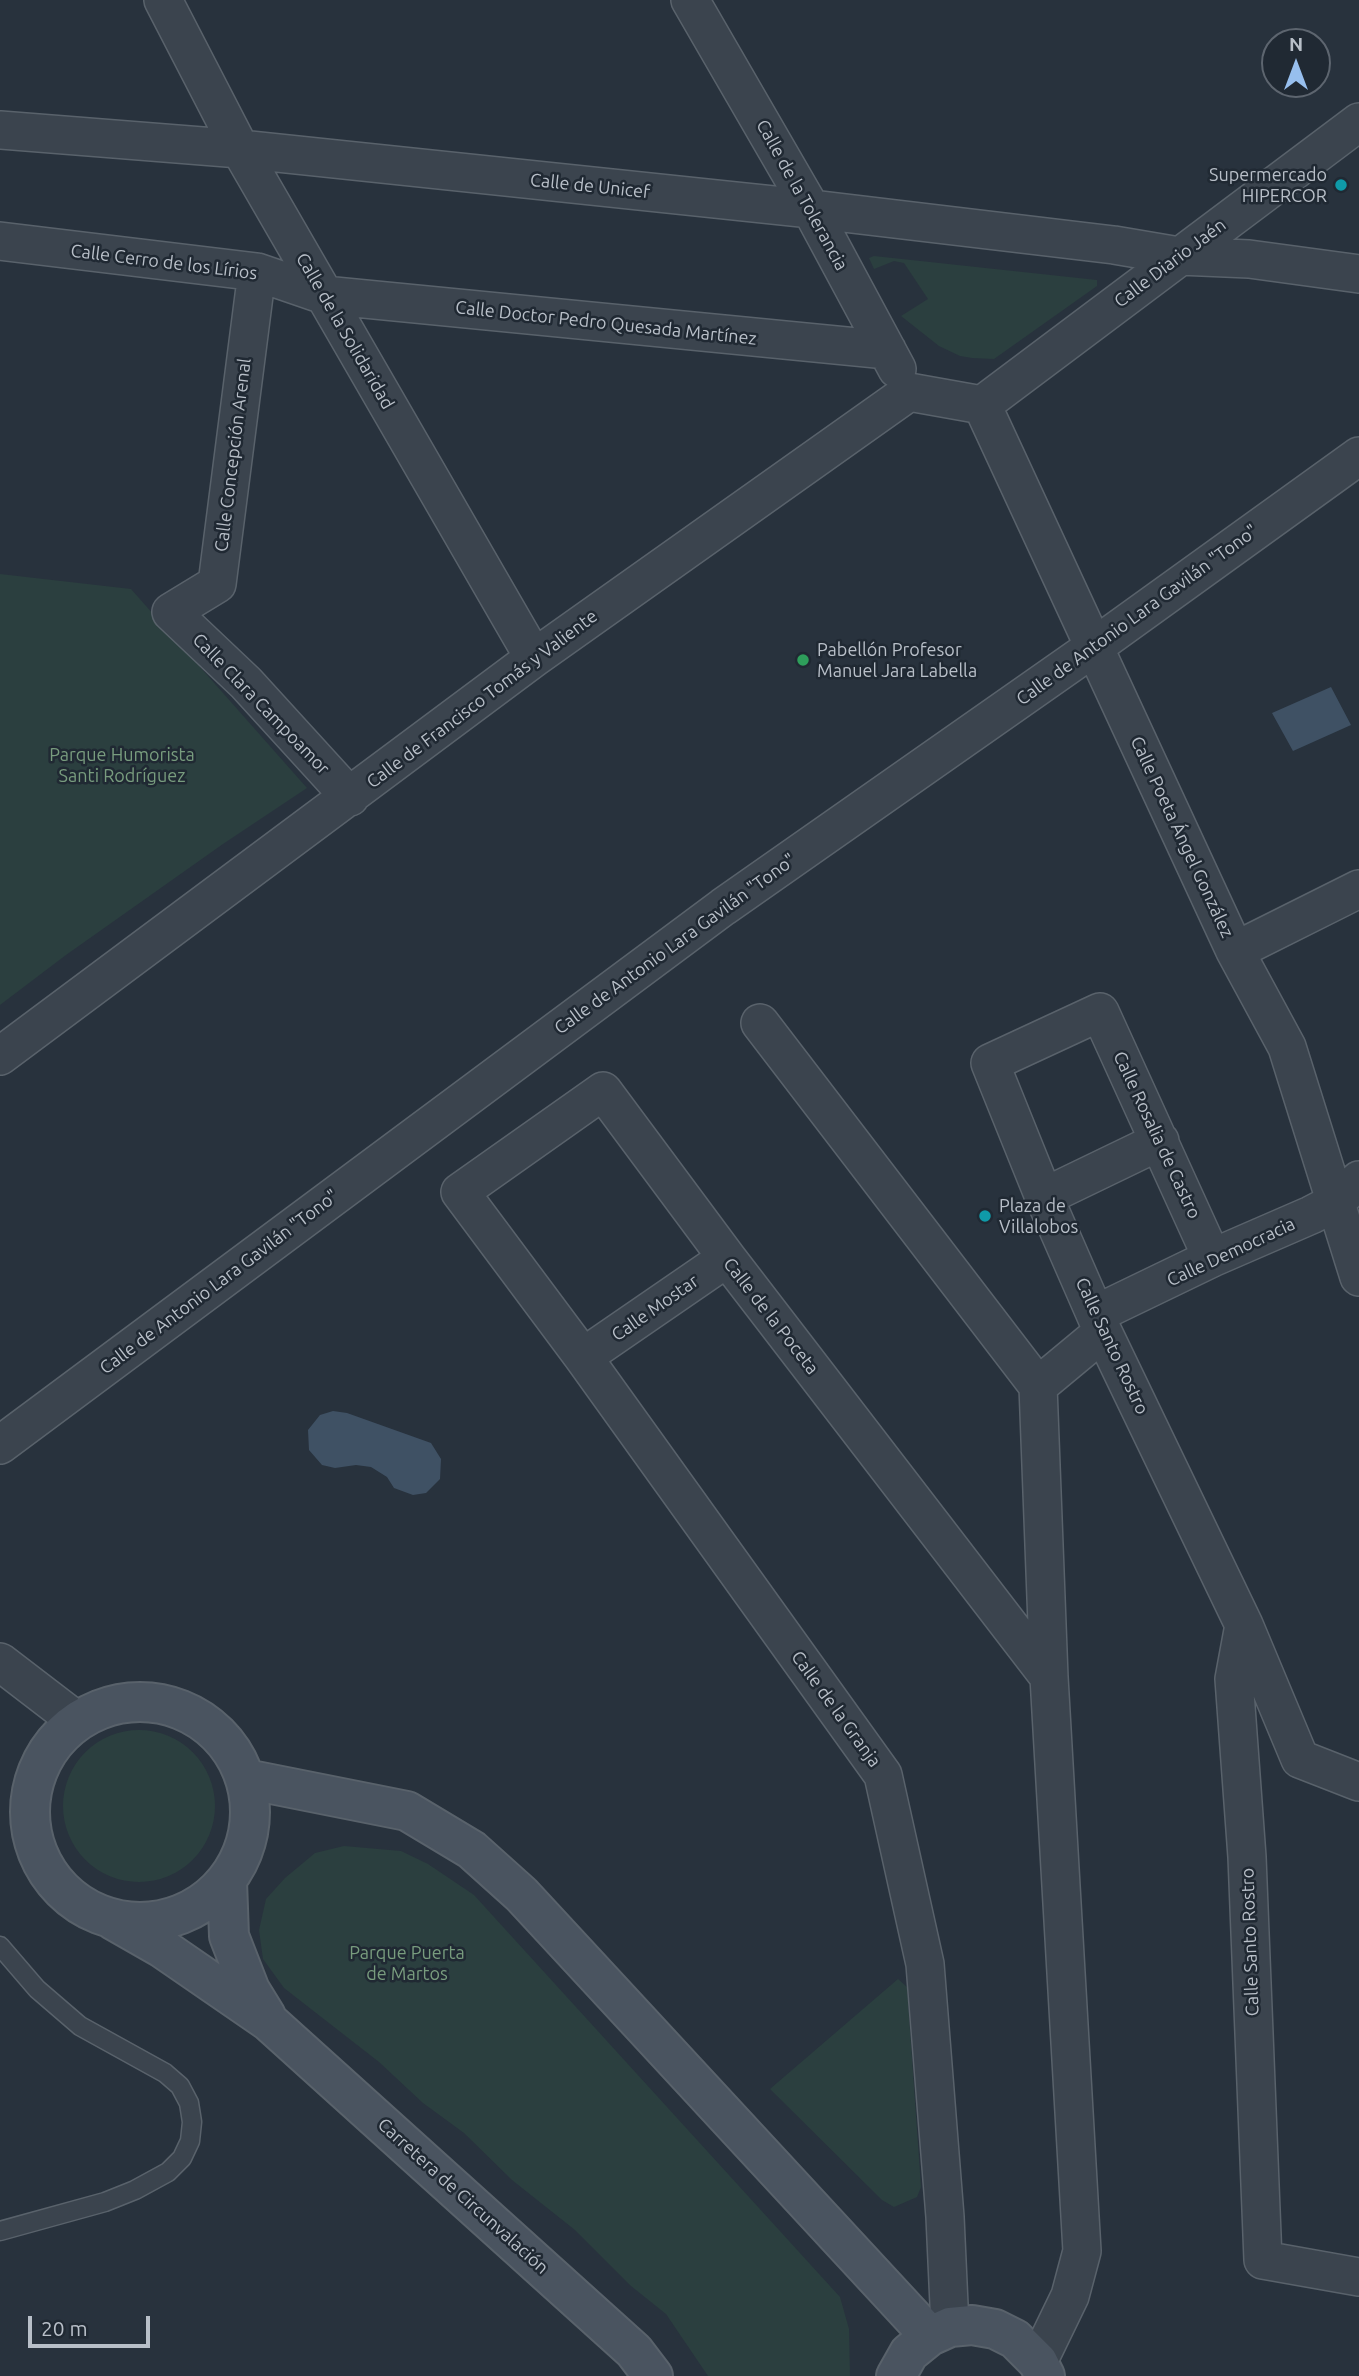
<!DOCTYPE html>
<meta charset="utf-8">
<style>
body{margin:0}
#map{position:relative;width:1359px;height:2376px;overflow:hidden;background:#28323d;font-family:Ubuntu,sans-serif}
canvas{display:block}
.north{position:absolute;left:1261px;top:28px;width:70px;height:70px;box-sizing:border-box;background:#202933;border:2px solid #5d656f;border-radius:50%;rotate:0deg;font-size:19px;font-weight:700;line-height:28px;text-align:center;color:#b8bfc8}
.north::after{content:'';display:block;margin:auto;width:24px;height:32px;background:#97bfee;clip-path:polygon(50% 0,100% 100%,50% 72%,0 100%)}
.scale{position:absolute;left:28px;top:2316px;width:122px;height:32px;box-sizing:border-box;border:4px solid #b8bfc8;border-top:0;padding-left:9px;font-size:21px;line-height:24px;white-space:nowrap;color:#b8bfc8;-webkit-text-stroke:5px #202933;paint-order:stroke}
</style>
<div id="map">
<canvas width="1359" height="2376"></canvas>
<div class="north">N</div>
<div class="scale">20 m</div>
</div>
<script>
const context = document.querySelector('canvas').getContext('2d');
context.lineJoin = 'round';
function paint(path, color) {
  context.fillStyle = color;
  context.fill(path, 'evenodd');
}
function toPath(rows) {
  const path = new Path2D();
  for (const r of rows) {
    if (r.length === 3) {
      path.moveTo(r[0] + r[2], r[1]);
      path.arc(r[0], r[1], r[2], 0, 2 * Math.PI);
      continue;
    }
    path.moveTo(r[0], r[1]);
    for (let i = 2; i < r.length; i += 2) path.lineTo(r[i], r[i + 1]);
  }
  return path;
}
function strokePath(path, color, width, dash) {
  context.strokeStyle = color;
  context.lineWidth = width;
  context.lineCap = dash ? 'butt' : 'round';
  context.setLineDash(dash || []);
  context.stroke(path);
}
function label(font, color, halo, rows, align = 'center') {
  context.font = font + ' Ubuntu,sans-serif';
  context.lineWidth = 5;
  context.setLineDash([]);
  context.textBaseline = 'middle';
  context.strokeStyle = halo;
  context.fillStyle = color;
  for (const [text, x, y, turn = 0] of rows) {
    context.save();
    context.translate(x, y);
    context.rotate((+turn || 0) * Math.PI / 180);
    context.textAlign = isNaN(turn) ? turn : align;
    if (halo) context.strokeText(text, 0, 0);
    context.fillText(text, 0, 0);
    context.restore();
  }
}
const green = toPath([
 [874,256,1097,280,1097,286,994,359,972,358,960,356,939,346,901,316,928,299,904,263,894,261,874,269,869,258],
 [0,574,131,589,307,788,223,844,66,955,0,1005],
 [139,1806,76],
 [344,1846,401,1851,428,1864,474,1895,840,2297,849,2329,850,2376,708,2376,666,2314,631,2286,575,2230,512,2180,464,2133,423,2103,379,2062,284,1988,263,1959,259,1930,266,1899,285,1878,315,1853],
 [898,1979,907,1987,921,2187,917,2197,894,2207,882,2200,770,2089]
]);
const water = toPath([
 [1331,687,1351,725,1293,751,1272,713],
 [333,1411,347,1413,431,1443,441,1459,440,1479,426,1493,413,1495,394,1488,387,1477,371,1467,356,1465,335,1468,322,1465,309,1450,308,1430,320,1415]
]);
const lane = toPath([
 [0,1946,37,1989,80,2026,165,2073,180,2086,189,2103,192,2122,190,2141,182,2158,168,2172,135,2190,105,2202,0,2231]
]);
const street = toPath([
 [163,0,240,149,534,658],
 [690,0,811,209,897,369],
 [0,130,240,149,811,209,1114,245,1179,256,1249,259,1359,274],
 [0,241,257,272,324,295,887,350],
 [257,272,217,584,171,612,246,683,350,797],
 [982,405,1235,951,1287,1047,1359,1277],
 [982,405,1359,122],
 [1235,951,1359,889],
 [760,1023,1038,1386],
 [0,1056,534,658,909,392,982,405],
 [1044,1197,1160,1141],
 [1212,1258,1100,1012,990,1063,1044,1197,1103,1332,1244,1625,1300,1759,1359,1782],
 [1096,1314,1212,1258,1311,1215,1336,1202,1359,1180],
 [583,1357,727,1258],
 [0,1445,723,907,1094,647,1359,456],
 [1244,1625,1234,1679,1247,1857,1263,2260,1359,2277],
 [0,1662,77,1721],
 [950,2327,945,2217,925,1964,883,1775,583,1357,460,1192,603,1091,727,1258,1049,1677],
 [1038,2362,1070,2296,1082,2251,1049,1677,1038,1386,1103,1332]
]);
const secondary = toPath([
 [140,1812,110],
 [246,1779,407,1811,472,1850,521,1894,930,2336],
 [227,1881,229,1936,250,1990,266,2016],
 [113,1920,162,1948,268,2021,634,2351,653,2376],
 [896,2376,909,2353,930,2336,950,2327,972,2325,995,2329,1015,2339,1038,2362,1045,2376]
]);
const markers = [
 [1341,185,7,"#0f9aa8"],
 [803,660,7,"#2e9e5b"],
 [985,1216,7,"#0f9aa8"]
];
const poiNames = [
 ["Supermercado",1327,175,"right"],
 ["HIPERCOR",1327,196,"right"],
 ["Pabellón Profesor",817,650],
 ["Manuel Jara Labella",817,671],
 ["Plaza de",999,1206],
 ["Villalobos",999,1227]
];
const streetNames = [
 ["Calle de Unicef",590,186,6],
 ["Calle de la Tolerancia",802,195,61],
 ["Calle Cerro de los Lírios",164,262,7],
 ["Calle Diario Jaén",1170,263,-37],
 ["Calle Doctor Pedro Quesada Martínez",606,323,6],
 ["Calle de la Solidaridad",345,331,60],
 ["Calle Concepción Arenal",233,455,-83],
 ["Calle de Antonio Lara Gavilán \"Tono\"",1137,615,-36],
 ["Calle de Francisco Tomás y Valiente",482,699,-37],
 ["Calle Clara Campoamor",261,704,46],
 ["Calle Poeta Ángel González",1182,837,65],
 ["Calle de Antonio Lara Gavilán \"Tono\"",675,944,-36],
 ["Calle Rosalia de Castro",1157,1135,65],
 ["Calle Democracia",1231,1252,-25],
 ["Calle de Antonio Lara Gavilán \"Tono\"",219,1282,-37],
 ["Calle Mostar",655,1308,-35],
 ["Calle de la Poceta",771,1316,52],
 ["Calle Santo Rostro",1112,1346,65],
 ["Calle de la Granja",836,1709,54],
 ["Calle Santo Rostro",1250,1942,-92],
 ["Carretera de Circunvalación",463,2196,42]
];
const parkNames = [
 ["Parque Humorista",122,755],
 ["Santi Rodríguez",122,776],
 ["Parque Puerta",407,1953],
 ["de Martos",407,1974]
];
paint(green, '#2b3f3f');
paint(water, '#3f5164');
strokePath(lane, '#59626b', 21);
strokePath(street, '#59626b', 40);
strokePath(secondary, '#59626b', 42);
strokePath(lane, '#3b444e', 18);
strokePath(street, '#3b444e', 37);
strokePath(secondary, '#4a5460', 38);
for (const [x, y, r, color] of markers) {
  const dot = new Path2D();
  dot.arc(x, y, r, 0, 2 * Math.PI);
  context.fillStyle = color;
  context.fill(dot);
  strokePath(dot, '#202933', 2.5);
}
label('18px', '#b8bfc8', '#202933', poiNames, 'left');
label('18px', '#b8bfc8', '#202933', streetNames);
label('18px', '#789c7e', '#202933', parkNames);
</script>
